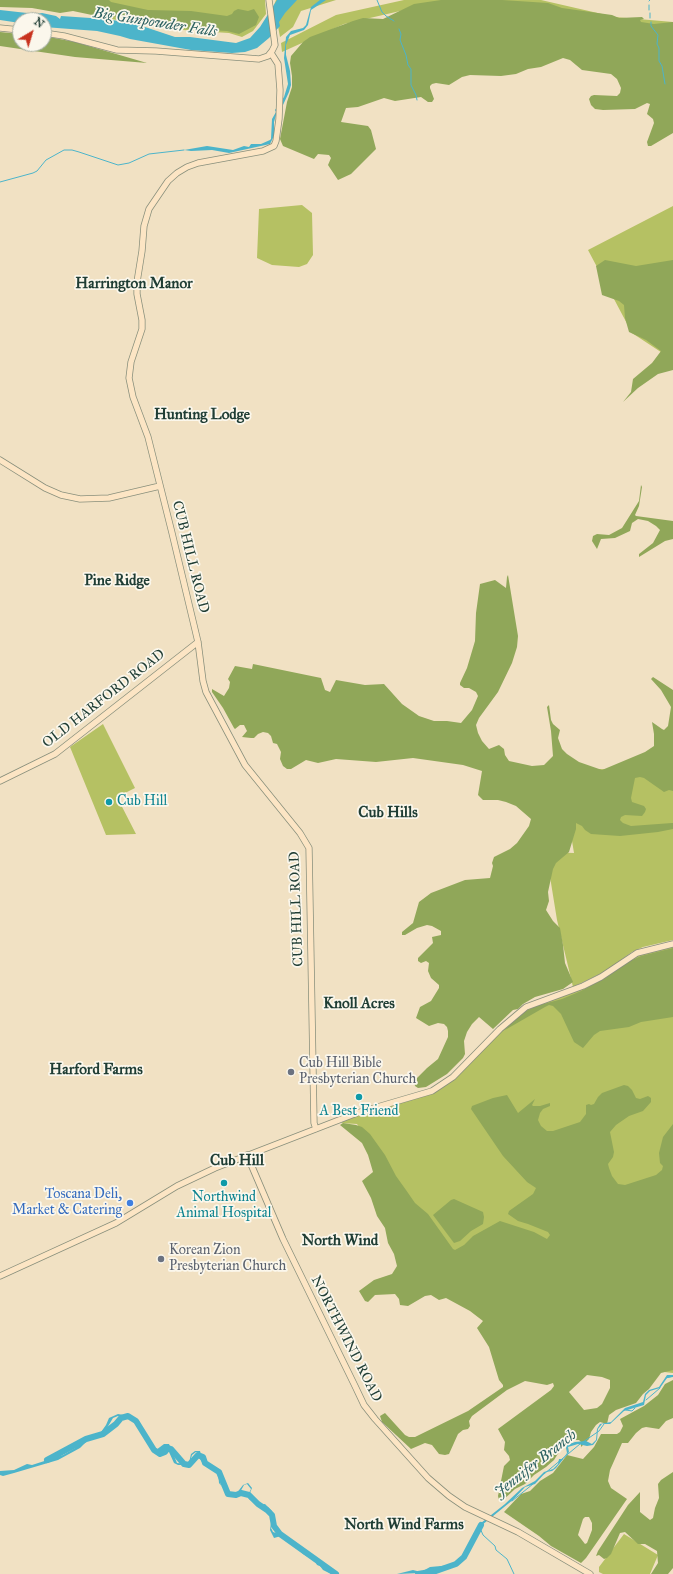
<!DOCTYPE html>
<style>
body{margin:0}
#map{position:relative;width:673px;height:1574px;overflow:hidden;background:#f1e1c3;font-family:"IM FELL Great Primer",serif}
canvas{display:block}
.north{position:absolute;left:12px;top:12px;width:40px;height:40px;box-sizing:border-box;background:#fbf7ec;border:1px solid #a3ada2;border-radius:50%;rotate:38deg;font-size:11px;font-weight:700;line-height:16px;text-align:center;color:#1f3d34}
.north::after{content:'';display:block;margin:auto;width:14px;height:18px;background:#c8321e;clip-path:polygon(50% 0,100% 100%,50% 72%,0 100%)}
</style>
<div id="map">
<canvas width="673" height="1574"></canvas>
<div class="north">N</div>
</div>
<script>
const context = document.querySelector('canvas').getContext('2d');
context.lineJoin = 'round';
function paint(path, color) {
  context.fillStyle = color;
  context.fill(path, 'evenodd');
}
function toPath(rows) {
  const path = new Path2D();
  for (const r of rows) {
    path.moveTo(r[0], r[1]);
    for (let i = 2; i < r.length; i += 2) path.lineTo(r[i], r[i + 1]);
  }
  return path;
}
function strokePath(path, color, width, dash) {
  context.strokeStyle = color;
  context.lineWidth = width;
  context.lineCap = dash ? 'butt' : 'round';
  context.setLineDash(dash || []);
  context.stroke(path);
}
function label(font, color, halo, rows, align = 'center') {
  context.font = font + ' "IM FELL Great Primer",serif';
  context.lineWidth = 3.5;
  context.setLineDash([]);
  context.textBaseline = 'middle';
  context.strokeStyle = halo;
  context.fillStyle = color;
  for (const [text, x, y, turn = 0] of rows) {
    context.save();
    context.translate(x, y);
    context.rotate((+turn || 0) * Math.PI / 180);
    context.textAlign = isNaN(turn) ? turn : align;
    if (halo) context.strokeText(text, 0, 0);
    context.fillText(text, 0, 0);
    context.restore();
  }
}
const green = toPath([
 [59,0,265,0,266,14,253,31,242,37,229,33,183,30,171,27,142,24,99,17],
 [276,0,336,0,301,11,293,27,280,37,274,5],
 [404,0,541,0,615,17,673,22,673,68,426,5,344,24,282,52,281,43,336,15],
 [302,205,312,213,313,255,307,264,299,267,272,265,257,258,259,209],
 [673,206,673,360,632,333,588,250],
 [103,724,135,788,117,797,136,834,106,835,70,747],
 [560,768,673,771,673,940,643,947,632,952,606,971,573,987,557,920,546,852,574,853],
 [673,946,673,1373,584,1363,559,1381,394,1179,357,1124,341,1123,353,1116,439,1089,507,1025,529,1008,576,991,634,956],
 [624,1534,658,1555,650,1574,603,1574,599,1572,599,1567]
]);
const forest = toPath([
 [0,0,109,0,111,2,148,10,191,11,227,16,232,14,234,11,238,9,248,11,254,9,259,17,256,25,239,34,227,31,189,29,161,24,150,27,136,19,122,18,102,14,92,15,73,11,60,13,32,8,0,7],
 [441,0,502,0,548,3,562,8,612,15,619,18,642,17,644,19,640,20,641,22,654,24,673,22,673,133,651,146,648,146,647,142,654,123,653,119,647,114,650,104,647,103,635,109,603,110,595,109,591,105,589,99,591,96,594,95,617,96,620,93,621,88,617,79,611,74,582,70,570,60,563,58,541,67,528,69,516,74,501,76,470,75,462,77,449,85,436,83,432,84,430,86,430,88,434,99,432,102,428,102,421,97,395,101,384,98,358,107,346,108,341,122,368,126,371,130,376,149,351,174,338,180,328,165,331,158,329,155,318,154,314,159,283,146,280,139,287,102,292,87,292,76,290,63,291,56,303,42,310,37,353,21,363,18,383,19,414,4],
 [0,32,20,34,20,44,44,44,44,36,75,42,147,63,75,57,0,46],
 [605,260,636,266,673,260,673,370,658,374,638,388,623,402,631,392,633,379,652,363,661,351,646,340,629,332,625,318,624,305,619,301,602,295,596,266],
 [641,485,642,487,639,506,635,515,636,516,673,521,673,539,665,541,639,557,639,554,653,543,660,530,656,526,648,521,638,519,632,523,630,531,615,538,601,539,597,549,592,541,593,536,597,534,609,535,622,528,639,501],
 [508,575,518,636,517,647,512,663,498,692,479,718,476,725,478,733,482,741,489,749,499,745,504,749,505,755,509,761,532,766,544,765,553,756,551,731,547,707,549,705,551,720,553,724,560,730,558,738,562,749,567,754,579,762,602,770,645,752,654,746,654,734,652,722,662,729,664,730,668,726,671,707,661,690,651,679,653,677,673,690,673,791,669,790,664,792,644,778,640,777,635,778,631,798,632,802,644,806,646,809,645,812,642,816,625,815,621,817,620,820,623,823,631,826,672,823,673,823,673,829,658,832,620,836,591,834,585,830,582,826,576,823,576,829,569,852,556,863,553,869,548,892,549,901,546,910,553,921,560,928,563,945,565,963,573,982,563,989,535,997,523,1004,518,1009,513,1010,493,1029,479,1017,472,1024,467,1032,464,1041,465,1054,463,1058,447,1074,426,1087,418,1088,415,1086,414,1081,427,1068,438,1059,448,1037,448,1031,447,1027,444,1024,438,1023,429,1026,416,1018,420,1007,431,1001,439,988,439,985,431,978,428,971,429,963,426,961,421,963,418,961,418,958,433,943,432,937,441,935,441,931,432,926,427,925,417,928,405,935,402,935,402,932,413,923,419,902,431,893,465,880,490,878,493,866,492,863,494,857,510,849,517,843,529,826,531,819,516,806,506,802,498,800,483,800,478,795,482,771,463,765,413,758,376,762,336,759,318,763,306,760,291,769,287,769,283,766,280,759,281,752,277,744,273,743,271,736,268,733,263,732,258,734,254,738,251,738,242,737,247,731,244,725,240,725,235,729,234,728,223,708,212,692,212,689,224,696,229,688,230,682,228,679,235,666,252,669,253,664,321,678,325,690,330,692,336,680,365,685,384,684,402,704,419,716,434,721,447,721,461,723,472,710,478,696,476,692,469,688,464,688,460,685,460,683,467,668,475,641,476,613,480,584,495,580,506,588,507,577],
 [673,948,673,1017,641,1022,629,1027,600,1031,594,1035,583,1048,574,1042,561,1014,553,1006,549,1005,545,1007,505,1030,511,1023,524,1012,536,1006,562,999,581,991,604,979,628,962,641,956],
 [624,1085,628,1086,632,1090,636,1098,640,1099,648,1096,651,1098,651,1102,643,1111,629,1116,616,1125,610,1132,614,1152,613,1157,608,1164,609,1168,612,1176,618,1184,625,1185,656,1175,662,1170,663,1166,660,1163,659,1153,663,1137,673,1124,673,1370,661,1373,649,1389,643,1394,636,1403,616,1410,609,1415,607,1424,600,1422,596,1425,591,1432,589,1439,581,1447,581,1442,579,1440,572,1440,564,1444,554,1460,546,1467,534,1475,525,1484,515,1489,501,1502,499,1500,498,1496,504,1466,510,1460,509,1456,504,1450,505,1442,498,1429,551,1390,554,1386,553,1383,547,1385,525,1381,507,1390,472,1416,469,1421,470,1426,468,1429,463,1430,458,1434,449,1454,445,1455,439,1454,432,1445,425,1443,411,1449,382,1422,380,1416,385,1413,405,1435,409,1437,415,1437,468,1411,503,1387,503,1385,499,1380,489,1347,477,1328,483,1321,470,1311,446,1298,439,1300,431,1295,425,1296,408,1306,400,1305,399,1299,395,1294,375,1295,368,1302,365,1301,359,1291,374,1280,392,1274,397,1266,394,1254,388,1243,385,1228,377,1216,371,1198,362,1181,373,1172,368,1155,362,1143,340,1125,343,1123,356,1125,362,1127,370,1134,385,1155,396,1176,406,1190,415,1203,428,1214,453,1249,455,1250,464,1245,473,1236,500,1221,534,1232,547,1239,550,1235,548,1232,528,1224,518,1221,508,1214,509,1211,533,1194,536,1188,527,1182,503,1156,471,1109,472,1106,493,1098,507,1095,518,1113,535,1099,532,1105,533,1106,540,1106,550,1103,550,1106,543,1109,540,1113,538,1120,541,1126,547,1131,553,1131,580,1122,586,1114,586,1105,589,1104,591,1105,594,1104,598,1097,602,1093],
 [587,1375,602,1377,610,1380,610,1388,602,1404,597,1408,584,1410,569,1392],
 [454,1199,483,1212,484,1217,483,1224,471,1231,460,1241,454,1243,433,1215,451,1200],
 [673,1380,673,1418,666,1421,659,1429,646,1427,642,1428,636,1433,628,1443,622,1443,610,1470,608,1481,611,1488,627,1499,586,1558,581,1563,551,1546,539,1536,504,1512,521,1494,530,1491,540,1481,553,1473,567,1455,583,1459,594,1447,601,1434,617,1434,620,1432,623,1426,620,1419,644,1406,658,1395,665,1384],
 [585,1517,589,1517,592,1523,592,1530,587,1543,585,1544,578,1535,583,1519],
 [673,1472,673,1568,668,1574,651,1574,658,1563,657,1551,645,1544,638,1544,625,1532,620,1533,611,1554,607,1558,604,1559,599,1555,596,1556,598,1551,628,1505,640,1492,640,1512,650,1520,653,1518,655,1508,659,1498,658,1484,661,1480]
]);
const water = toPath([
 [277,0,297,0,285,13,279,22,280,26,269,38,257,48,245,52,232,53,191,50,130,39,120,36,97,31,44,27,44,20,20,20,20,23,0,20,0,10,36,14,42,13,56,16,60,19,61,16,105,19,133,23,175,37,190,37,236,43,250,38,260,27],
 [320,0,326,0,311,10,308,25,304,30,290,35,286,45,286,55,290,71,291,85,289,92,283,105,278,108,274,122,274,136,270,144,229,153,212,150,191,151,184,150,207,146,233,150,244,146,249,147,251,144,261,144,270,140,271,139,272,119,276,112,275,110,284,97,288,84,284,58,286,37,291,31,303,28,306,25,311,7],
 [667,1375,673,1375,673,1377,667,1378,660,1388,650,1391,646,1395,644,1405,624,1411,610,1424,602,1424,598,1429,597,1440,593,1445,587,1446,578,1444,568,1447,569,1452,556,1468,552,1471,546,1472,535,1484,525,1487,514,1499,482,1525,470,1543,469,1550,466,1557,462,1561,448,1567,434,1569,420,1573,397,1574,413,1570,421,1572,430,1567,452,1565,456,1561,465,1556,469,1543,481,1523,505,1504,522,1488,535,1481,544,1472,553,1469,558,1464,559,1459,563,1459,567,1453,566,1448,567,1445,575,1442,586,1441,592,1444,596,1440,597,1429,600,1424,611,1422,625,1408,643,1402,645,1394,649,1390,659,1387],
 [118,1414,129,1416,139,1421,149,1440,151,1447,154,1450,156,1450,164,1444,169,1444,177,1463,187,1464,189,1463,191,1454,195,1451,200,1451,203,1462,218,1469,221,1486,230,1493,234,1495,236,1494,243,1485,248,1483,252,1488,249,1495,250,1499,259,1505,265,1504,272,1511,273,1518,271,1528,273,1532,288,1537,323,1566,339,1574,331,1574,323,1570,320,1566,317,1565,315,1561,303,1554,286,1537,281,1536,274,1538,270,1530,272,1516,271,1512,257,1505,249,1499,248,1495,251,1489,247,1484,244,1485,239,1494,229,1496,219,1483,218,1472,202,1462,199,1458,199,1453,196,1452,192,1455,190,1462,187,1465,178,1465,174,1463,169,1452,156,1452,151,1449,138,1422,126,1417,118,1416,113,1418,107,1428,101,1434,90,1438,80,1448,58,1460,14,1473,3,1476,0,1475,0,1471,14,1470,27,1464,32,1465,63,1455,75,1448,89,1436,101,1432,106,1425,109,1418]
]);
const stream = toPath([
 [377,0,382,12,386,16,394,21],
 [649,1,650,0],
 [649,5,649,10],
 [650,13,650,18],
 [651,22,651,26,658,35,657,44,659,48,659,61,662,66,665,84],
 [399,29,401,34,400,40,406,55,408,65,411,69,411,85,416,95,417,100],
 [0,182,33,173,37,171,46,160,64,150,72,150,79,152,118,165,129,163,149,154,184,150],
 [666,1378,673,1376],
 [646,1400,660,1388],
 [626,1410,632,1411,635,1408],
 [583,1442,599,1431,604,1424],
 [544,1474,580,1444],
 [512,1501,533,1484],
 [480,1528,483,1535,495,1546,496,1550,507,1559,514,1574]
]);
const river = toPath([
 [47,1460,86,1439,103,1434,116,1424,121,1418,128,1416,136,1421,154,1450,160,1454,165,1452,168,1448,171,1449,184,1464,189,1465,198,1455,203,1457,205,1463,219,1472,228,1494,236,1495,241,1493,249,1495,258,1504,267,1510,272,1515,274,1526,280,1534,336,1574],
 [418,1574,436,1571,456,1564,464,1557,481,1525]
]);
const secondary = toPath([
 [0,28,20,30],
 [44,33,64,36,117,50,156,51,259,59,268,56,272,51,275,45,269,0],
 [271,53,278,64,280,90,279,119,276,141,274,146,263,151,198,163,187,167,177,173,168,181,149,209,144,226,142,251,137,282,137,294,142,320,142,329,131,362,129,378,133,397,148,437,172,533,198,642,203,681,206,692,245,765,300,833,309,848,314,1123,316,1129],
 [0,460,45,488,61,495,80,499,109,498,160,486],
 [0,781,55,754,198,642],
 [247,1155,283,1239,355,1386,364,1405,375,1419,428,1478,449,1496,465,1507,518,1532,590,1574],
 [0,1276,116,1223,177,1186,215,1168,357,1113,432,1091,453,1077,500,1029,526,1007,583,986,601,977,637,953,673,944]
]);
const markers = [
 [109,802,4,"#0f9aa8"],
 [291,1072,4,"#6b7280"],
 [359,1097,4,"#0f9aa8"],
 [224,1183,4,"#0f9aa8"],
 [130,1203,4,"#3f7fe0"],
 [161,1259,4,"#6b7280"]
];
const streetNames = [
 ["CUB HILL ROAD",190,557,76],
 ["OLD HARFORD ROAD",104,699,-38],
 ["CUB HILL ROAD",297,909,-92],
 ["NORTHWIND ROAD",346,1339,63]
];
const cultureNames = [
 ["Cub Hill",117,802,"left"],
 ["A Best Friend",359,1112],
 ["Northwind",224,1198],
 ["Animal Hospital",224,1214]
];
const worshipNames = [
 ["Cub Hill Bible",299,1064],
 ["Presbyterian Church",299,1080],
 ["Korean Zion",169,1251],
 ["Presbyterian Church",169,1267]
];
const shopNames = [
 ["Toscana Deli,",122,1195],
 ["Market & Catering",122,1211]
];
const waterNames = [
 ["Big Gunpowder Falls",155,23,9],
 ["Jennifer Branch",536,1464,-38]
];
const neighbourhoodNames = [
 ["Harrington Manor",134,284],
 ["Hunting Lodge",202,415],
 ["Pine Ridge",117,581],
 ["Cub Hills",388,813],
 ["Knoll Acres",359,1004],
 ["Harford Farms",96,1070],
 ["Cub Hill",237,1161],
 ["North Wind",340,1241],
 ["North Wind Farms",404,1525]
];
paint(green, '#b5c163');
paint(forest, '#90a759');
paint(water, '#4cb4ca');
strokePath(stream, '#4cb4ca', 1);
strokePath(river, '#4cb4ca', 6);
strokePath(secondary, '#888f7c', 7);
strokePath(secondary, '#fce5c4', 5.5);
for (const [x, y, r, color] of markers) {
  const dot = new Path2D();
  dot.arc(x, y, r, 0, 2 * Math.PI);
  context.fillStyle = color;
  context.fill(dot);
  strokePath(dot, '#fbf7ec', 1.5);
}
label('14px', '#1f3d34', '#fbf7ec', streetNames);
label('14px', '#0d838f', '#fbf7ec', cultureNames);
label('14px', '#5b616d', '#fbf7ec', worshipNames, 'left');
label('14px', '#366cbe', '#fbf7ec', shopNames, 'right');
label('italic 15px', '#2c6161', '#fbf7ec', waterNames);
label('bold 15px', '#1f3d34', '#fbf7ec', neighbourhoodNames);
</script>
